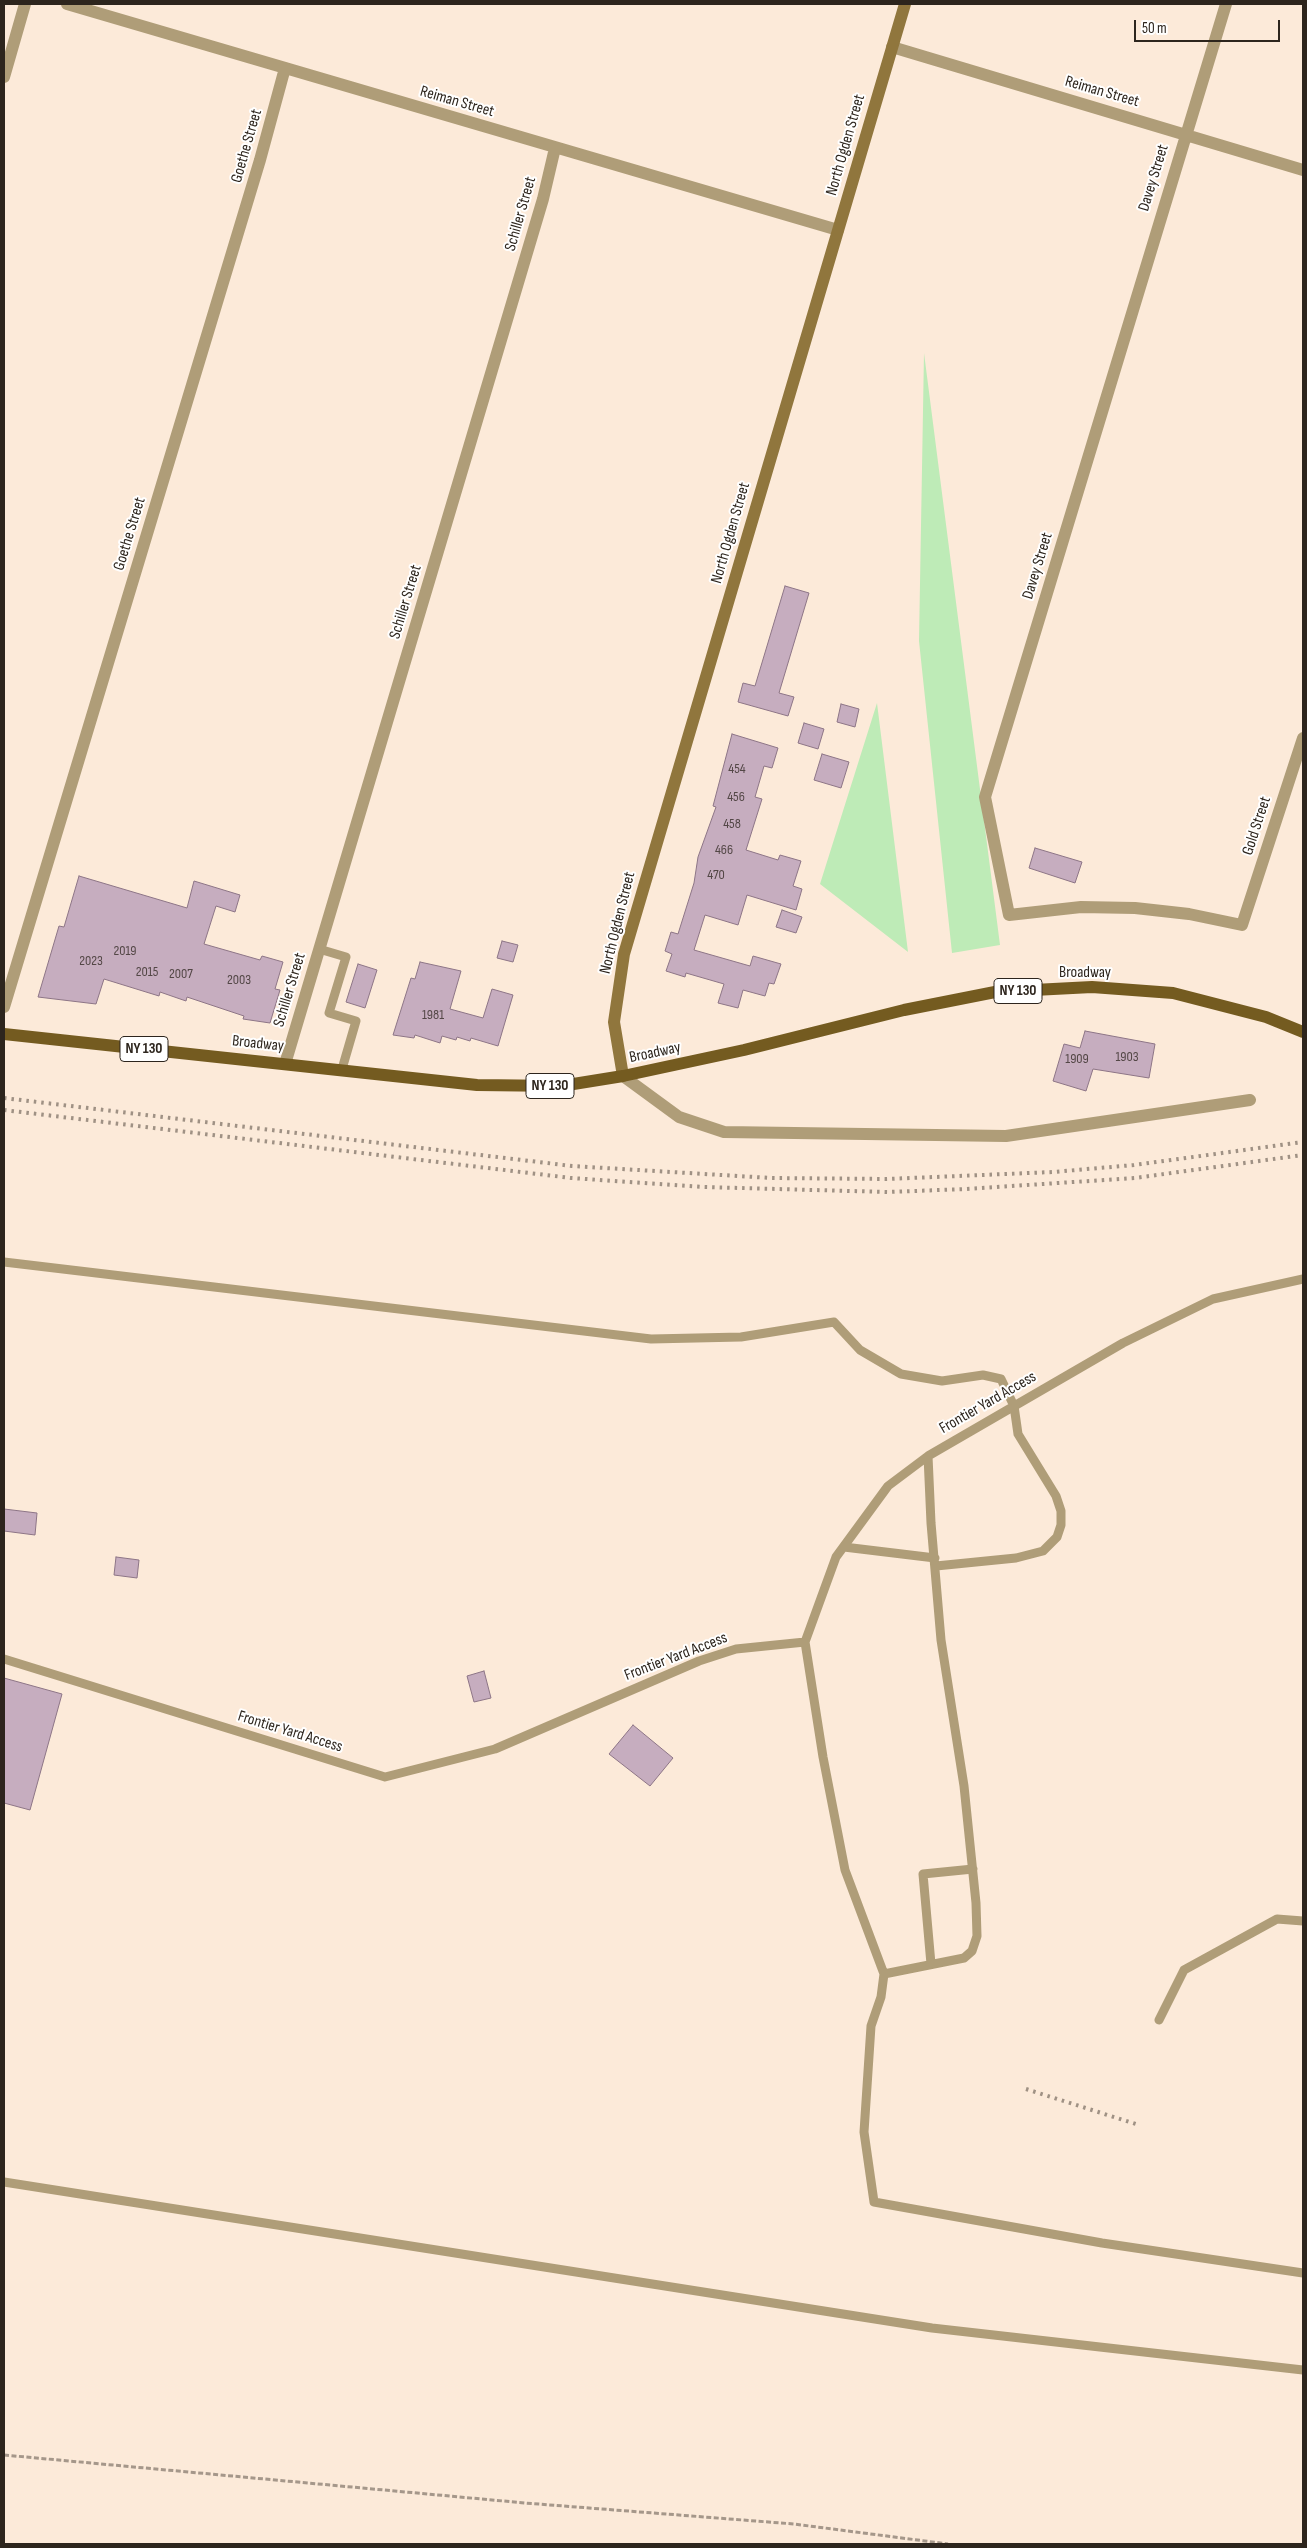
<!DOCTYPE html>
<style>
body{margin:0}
#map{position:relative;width:1307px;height:2548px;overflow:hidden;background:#fcead9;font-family:"Sofia Sans Condensed",sans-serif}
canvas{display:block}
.frame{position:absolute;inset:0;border:5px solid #2d251d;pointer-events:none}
.scale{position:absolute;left:1134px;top:20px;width:146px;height:22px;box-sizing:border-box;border:2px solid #2d251d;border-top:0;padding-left:6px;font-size:15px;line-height:18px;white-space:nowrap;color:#2d251d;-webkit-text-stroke:4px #fff;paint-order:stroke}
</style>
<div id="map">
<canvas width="1307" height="2548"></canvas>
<div class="frame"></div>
<div class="scale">50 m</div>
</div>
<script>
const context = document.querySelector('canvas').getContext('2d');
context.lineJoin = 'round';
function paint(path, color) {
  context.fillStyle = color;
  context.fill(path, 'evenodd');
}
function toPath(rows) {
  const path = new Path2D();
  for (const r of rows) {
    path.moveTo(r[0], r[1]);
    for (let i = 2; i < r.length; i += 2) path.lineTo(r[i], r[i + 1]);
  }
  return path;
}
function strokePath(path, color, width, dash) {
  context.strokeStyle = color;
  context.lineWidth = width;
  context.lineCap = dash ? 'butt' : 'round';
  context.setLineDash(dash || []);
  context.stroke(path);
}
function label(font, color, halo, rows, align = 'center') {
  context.font = font + ' "Sofia Sans Condensed",sans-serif';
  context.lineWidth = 4;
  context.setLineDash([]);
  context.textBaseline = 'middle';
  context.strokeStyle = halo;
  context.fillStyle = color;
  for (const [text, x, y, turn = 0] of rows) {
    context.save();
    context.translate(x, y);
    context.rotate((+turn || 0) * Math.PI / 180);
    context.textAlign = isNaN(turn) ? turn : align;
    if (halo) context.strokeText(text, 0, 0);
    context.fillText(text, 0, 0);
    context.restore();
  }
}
const green = toPath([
 [924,353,1000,945,952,953,919,641],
 [877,703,908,952,820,884]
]);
const building = toPath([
 [785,586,809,593,779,693,794,697,788,716,738,702,743,683,755,686,785,586],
 [841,704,859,709,855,727,837,722,841,704],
 [804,723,824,729,818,749,798,743,804,723],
 [732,734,778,748,772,768,764,766,755,797,762,799,746,850,778,860,780,855,801,861,793,886,802,889,796,910,747,895,738,925,705,915,694,950,750,966,753,956,781,964,774,984,769,983,765,996,743,990,738,1008,718,1003,724,984,686,973,685,977,666,971,672,954,665,951,671,932,678,934,694,883,698,857,716,807,713,806,732,734],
 [822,754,849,762,841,788,814,780,822,754],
 [1035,848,1082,862,1075,883,1029,868,1035,848],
 [79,876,187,908,194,881,240,895,235,912,216,906,204,944,260,960,262,956,283,962,275,989,280,990,270,1023,243,1019,244,1016,187,997,186,1001,160,992,159,996,104,979,96,1004,38,997,59,926,64,927,79,876],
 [782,910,802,917,796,933,776,927,782,910],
 [502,941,518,945,513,962,497,958,502,941],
 [420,962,461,971,450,1009,483,1018,492,989,513,995,498,1046,471,1038,470,1041,457,1037,456,1040,442,1036,440,1043,415,1035,414,1038,393,1035,411,978,415,979,420,962],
 [358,964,377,970,365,1008,346,1002,358,964],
 [1085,1031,1155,1044,1149,1078,1093,1069,1086,1091,1053,1081,1064,1044,1080,1048,1085,1031],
 [4,1509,37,1513,35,1535,4,1531,4,1509],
 [116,1557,139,1560,137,1578,114,1575,116,1557],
 [484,1671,491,1698,474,1702,467,1676,484,1671],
 [4,1678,62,1694,30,1810,4,1803,4,1678],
 [633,1725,673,1758,650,1786,609,1754,633,1725]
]);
const path = toPath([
 [4,2455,525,2503,794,2524,948,2544]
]);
const lane = toPath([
 [319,949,346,957,329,1013,356,1021,342,1069],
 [4,1262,651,1339,741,1337,834,1322,860,1350,901,1374,942,1381,983,1375,1001,1379,1014,1406,1018,1434,1056,1496,1061,1511,1061,1525,1057,1537,1043,1551,1016,1558,936,1566],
 [844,1547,935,1558],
 [805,1642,823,1757,845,1870,884,1974,881,1997,871,2026,864,2132,874,2202,1102,2243,1303,2273],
 [4,1659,385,1777,495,1749,699,1661,736,1649,805,1642,836,1557,888,1486,928,1456,1123,1343,1213,1299,1303,1279],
 [931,1964,923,1874,973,1869],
 [884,1974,964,1958,972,1951,977,1936,976,1903,964,1786,941,1640,931,1523,928,1456],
 [1159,2020,1184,1970,1277,1919,1303,1921],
 [4,2182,932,2328,1303,2370]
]);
const street = toPath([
 [67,4,838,230],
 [1226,4,985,797,1009,915,1081,907,1135,908,1189,914,1242,925,1303,738],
 [892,47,1303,170],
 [4,77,25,4],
 [4,1007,260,160,285,68],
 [285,1064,543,199,555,148],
 [623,1076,679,1117,724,1132,1006,1136,1250,1100]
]);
const secondary = toPath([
 [623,1076,614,1022,624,954,905,4]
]);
const primary = toPath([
 [4,1034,477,1085,561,1086,623,1076,744,1050,904,1010,995,992,1092,987,1173,993,1266,1017,1303,1032]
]);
const rail = toPath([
 [4,1098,572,1166,771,1178,887,1179,1053,1172,1134,1165,1303,1142],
 [4,1110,571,1178,703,1187,888,1192,966,1189,1135,1178,1303,1155],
 [1026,2089,1139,2125]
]);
const numberNames = [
 ["454",737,769],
 ["456",736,797],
 ["458",732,824],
 ["466",724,850],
 ["470",716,875],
 ["2019",125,951],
 ["2023",91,961],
 ["2015",147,972],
 ["2007",181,974],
 ["2003",239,980],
 ["1981",433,1015],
 ["1903",1127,1057],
 ["1909",1077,1059]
];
const shields = [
 [1018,991,48],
 [144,1049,48],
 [550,1086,48]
];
const shieldNames = [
 ["NY 130",1018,991],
 ["NY 130",144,1049],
 ["NY 130",550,1086]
];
const streetNames = [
 ["Reiman Street",1102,92,16],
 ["Reiman Street",457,102,16],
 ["North Ogden Street",846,145,-74],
 ["Goethe Street",247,146,-74],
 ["Davey Street",1154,178,-73],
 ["Schiller Street",521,214,-74],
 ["North Ogden Street",731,533,-74],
 ["Goethe Street",130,534,-73],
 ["Davey Street",1038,566,-73],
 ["Schiller Street",406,602,-73],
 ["Gold Street",1257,826,-72],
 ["North Ogden Street",618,923,-76],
 ["Broadway",1085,973],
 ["Schiller Street",290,990,-73],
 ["Broadway",258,1044,6],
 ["Broadway",655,1053,-12],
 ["Frontier Yard Access",988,1403,-30],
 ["Frontier Yard Access",676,1657,-21],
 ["Frontier Yard Access",290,1732,17]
];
paint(green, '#beebb7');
paint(building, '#c6adbf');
strokePath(building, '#8d7586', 1);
strokePath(path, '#a5978a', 3, [5, 2.5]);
strokePath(lane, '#af9d78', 9);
strokePath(street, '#af9d78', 12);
strokePath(secondary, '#90763d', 12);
strokePath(primary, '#745b20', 12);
strokePath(rail, '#9f9184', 4, [2.5, 5]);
label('14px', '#534746', null, numberNames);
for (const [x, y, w] of shields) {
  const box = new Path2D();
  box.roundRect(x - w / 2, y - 12.5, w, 25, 4);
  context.fillStyle = '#fff';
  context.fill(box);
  strokePath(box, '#2d251d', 1);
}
label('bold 15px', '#2d251d', null, shieldNames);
label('16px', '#2d251d', '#fff', streetNames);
</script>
